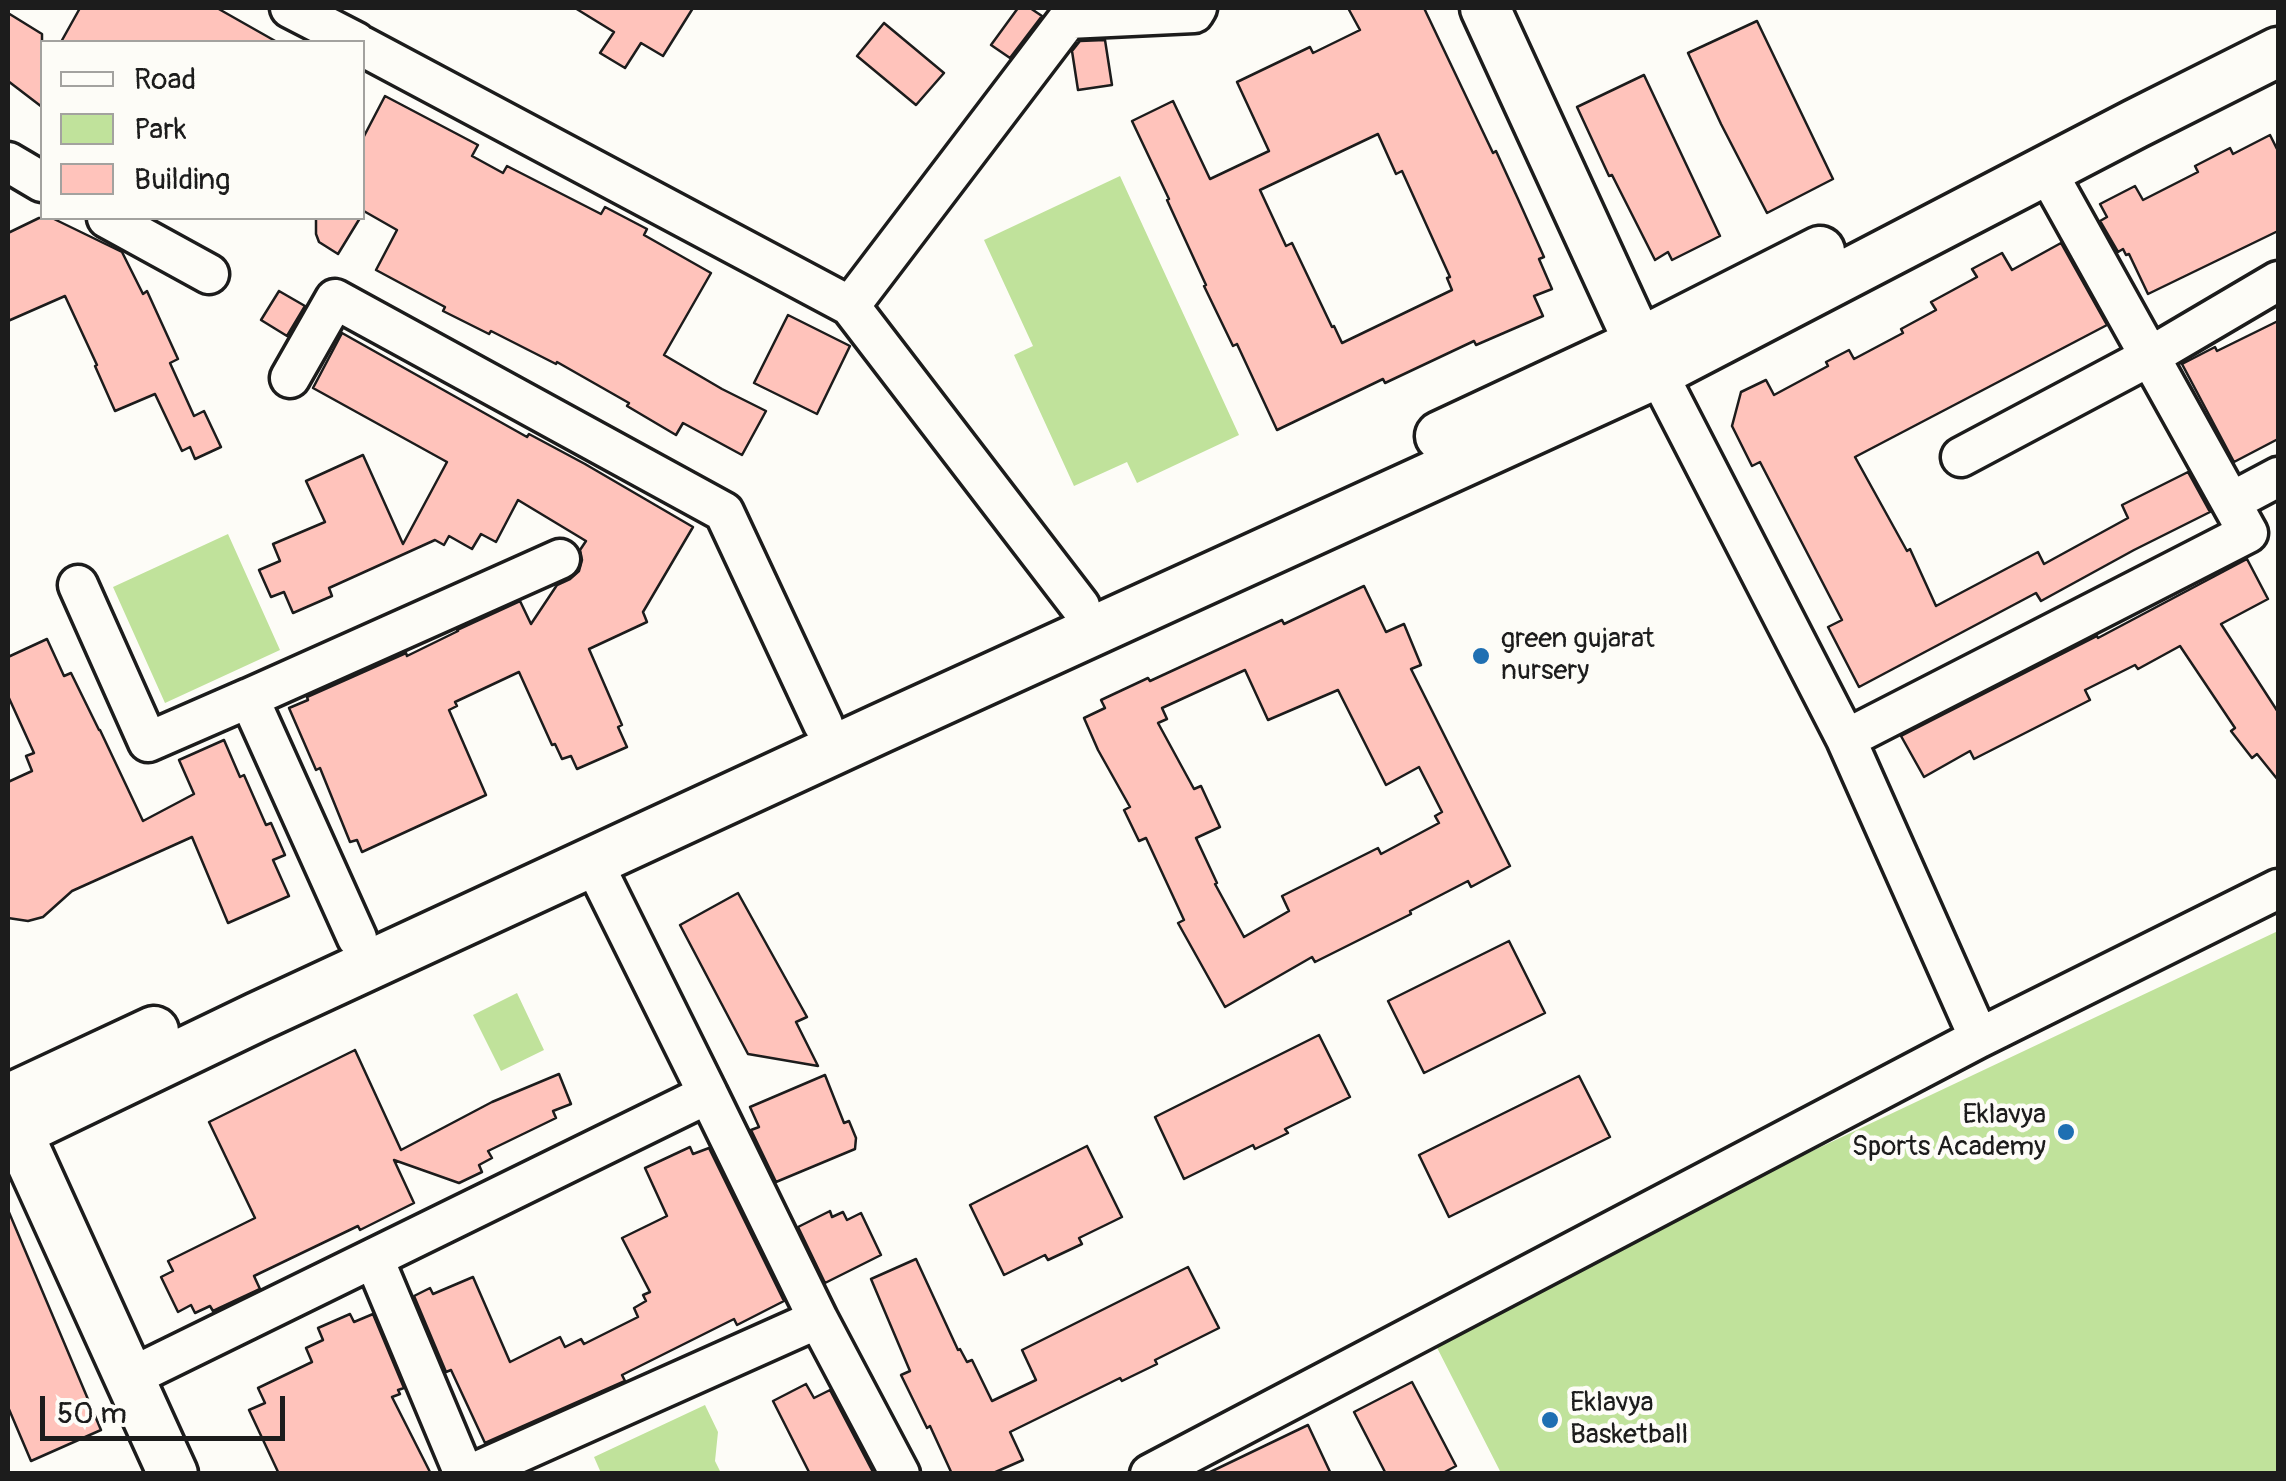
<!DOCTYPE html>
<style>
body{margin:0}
#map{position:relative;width:2286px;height:1481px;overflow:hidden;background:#fdfcf7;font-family:Pangolin,sans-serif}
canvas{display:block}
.frame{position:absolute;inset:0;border:10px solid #1c1c1c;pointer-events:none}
.legend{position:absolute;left:40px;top:40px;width:325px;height:180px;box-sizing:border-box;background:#fdfcf7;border:2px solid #a3a29f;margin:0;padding:12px 18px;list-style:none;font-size:30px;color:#1c1c1c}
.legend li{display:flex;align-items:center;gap:20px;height:50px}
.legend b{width:50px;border:2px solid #a3a29f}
.scale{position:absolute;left:40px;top:1396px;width:245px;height:45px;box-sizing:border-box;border:5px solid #1c1c1c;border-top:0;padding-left:12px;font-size:30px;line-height:35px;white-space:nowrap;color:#1c1c1c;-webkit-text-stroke:8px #fdfcf7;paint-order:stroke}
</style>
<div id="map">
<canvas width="2286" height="1481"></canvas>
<div class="frame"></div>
<ul class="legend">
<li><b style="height:12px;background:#fdfcf7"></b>Road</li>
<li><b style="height:28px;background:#c0e29b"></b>Park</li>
<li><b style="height:28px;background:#ffc3bb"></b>Building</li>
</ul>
<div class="scale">50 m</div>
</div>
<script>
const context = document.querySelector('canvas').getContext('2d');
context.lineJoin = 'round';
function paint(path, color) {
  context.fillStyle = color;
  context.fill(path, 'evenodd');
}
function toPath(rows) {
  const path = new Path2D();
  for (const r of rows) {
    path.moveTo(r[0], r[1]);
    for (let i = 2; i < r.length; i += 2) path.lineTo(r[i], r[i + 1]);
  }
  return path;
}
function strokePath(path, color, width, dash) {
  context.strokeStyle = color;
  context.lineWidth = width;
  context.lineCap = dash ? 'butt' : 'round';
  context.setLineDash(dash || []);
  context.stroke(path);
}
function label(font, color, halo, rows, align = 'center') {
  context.font = font + ' Pangolin,sans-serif';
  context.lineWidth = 9;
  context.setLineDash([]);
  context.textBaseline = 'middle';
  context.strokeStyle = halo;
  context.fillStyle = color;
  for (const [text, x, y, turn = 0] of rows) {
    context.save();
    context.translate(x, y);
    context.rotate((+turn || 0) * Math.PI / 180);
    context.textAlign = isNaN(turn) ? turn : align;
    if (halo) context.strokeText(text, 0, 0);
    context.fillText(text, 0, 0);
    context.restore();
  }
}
const green = toPath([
 [1120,176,1239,435,1137,483,1127,462,1074,486,1014,355,1033,346,984,240],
 [228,534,280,650,165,703,113,587],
 [2278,931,2278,1473,1501,1473,1429,1332],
 [517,993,544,1050,501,1071,473,1015],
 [705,1405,718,1432,715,1461,721,1473,601,1473,594,1457]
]);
const building = toPath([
 [80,8,217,8,277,42,61,42,80,8],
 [575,8,693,8,663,56,641,43,625,68,600,53,614,32,575,8],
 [1018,8,1030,8,1042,16,1010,58,991,45,1018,8],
 [1348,8,1424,8,1493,153,1496,151,1518,199,1544,257,1539,259,1552,289,1534,296,1543,316,1476,345,1474,341,1385,383,1383,379,1277,430,1237,344,1233,346,1204,286,1206,285,1167,200,1169,199,1132,121,1173,101,1210,179,1269,151,1237,82,1310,47,1313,53,1360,30,1348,8],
 [1378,134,1396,174,1402,171,1450,277,1447,278,1452,290,1342,343,1334,326,1332,327,1292,243,1286,246,1260,190,1378,134],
 [8,13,42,34,42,107,8,81,8,13],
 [1757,21,1833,179,1767,213,1721,124,1688,53,1757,21],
 [884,23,944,73,916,105,857,56,884,23],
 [1105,40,1112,85,1078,90,1072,51,1080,41,1105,40],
 [1644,75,1720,236,1672,260,1668,252,1655,260,1612,175,1609,176,1577,107,1644,75],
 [385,96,478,145,472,156,503,173,507,166,601,214,605,207,647,229,644,235,711,273,664,355,722,389,766,411,742,455,683,423,676,435,627,406,629,403,557,362,556,364,491,331,489,334,443,311,445,307,376,270,397,230,362,210,362,140,385,96],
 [2270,135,2278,151,2278,231,2148,294,2129,254,2126,255,2123,249,2118,252,2100,221,2107,217,2100,204,2135,186,2143,200,2198,172,2195,166,2230,148,2233,154,2270,135],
 [39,218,52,218,122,252,143,294,147,291,178,359,170,363,194,416,204,411,221,447,195,459,190,447,182,451,155,394,115,411,95,366,97,365,65,296,8,321,8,233,39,218],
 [316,218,360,218,338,254,319,242,316,234,316,218],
 [2061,243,2107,325,1855,457,1907,551,1910,549,1936,606,2038,552,2044,564,2128,518,2122,505,2188,472,2210,512,2134,550,2041,601,2036,593,1859,687,1828,627,1842,620,1760,462,1752,466,1732,426,1741,392,1766,380,1774,395,1828,366,1826,362,1849,350,1854,359,1903,333,1901,329,1936,310,1931,302,1977,277,1972,269,2002,253,2012,270,2061,243],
 [279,291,305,306,287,336,261,320,279,291],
 [788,315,850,346,817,414,754,383,788,315],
 [2278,321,2278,439,2234,462,2182,364,2215,347,2217,351,2278,321],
 [342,333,527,437,529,434,585,464,693,527,643,612,647,622,589,649,622,725,618,727,627,747,577,769,571,756,562,759,555,744,552,745,519,672,455,702,457,706,449,710,486,795,362,852,357,840,350,842,320,768,316,770,289,708,308,700,307,697,406,653,407,656,458,631,457,630,520,601,531,624,557,585,570,579,579,571,582,560,580,550,586,541,518,500,496,542,481,534,472,549,449,536,444,545,435,540,329,588,332,596,293,613,284,592,271,597,259,570,280,561,273,544,325,522,306,481,363,455,403,544,447,462,313,388,342,333],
 [2247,559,2268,599,2221,624,2278,712,2278,780,2257,754,2252,758,2231,731,2235,728,2180,646,2138,669,2135,665,2085,690,2090,700,1974,759,1970,751,1924,777,1901,736,2097,636,2098,638,2247,559],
 [1364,586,1386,632,1404,624,1421,665,1411,669,1510,866,1471,887,1468,881,1410,911,1411,914,1315,962,1312,957,1225,1007,1178,923,1184,920,1146,838,1139,841,1124,810,1130,807,1098,750,1084,718,1105,708,1101,700,1148,678,1150,681,1282,620,1284,624,1364,586],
 [1245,670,1268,720,1338,690,1386,785,1419,767,1442,812,1435,816,1439,823,1381,854,1378,848,1282,896,1289,911,1244,937,1215,884,1217,883,1196,838,1220,827,1201,786,1194,789,1158,723,1167,719,1162,708,1245,670],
 [47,639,64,676,71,673,99,730,100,730,143,821,194,794,179,760,224,740,240,777,244,775,266,825,271,823,285,855,273,860,289,896,228,923,192,837,72,891,43,917,28,921,8,918,8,782,32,771,26,756,34,753,8,696,8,657,47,639],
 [738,893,807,1017,796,1022,818,1066,748,1054,680,925,738,893],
 [1509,941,1545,1013,1424,1073,1388,1001,1509,941],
 [1319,1035,1350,1097,1285,1129,1288,1133,1255,1149,1253,1145,1184,1179,1155,1117,1319,1035],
 [355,1050,401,1150,492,1102,559,1074,571,1104,553,1111,556,1118,488,1151,492,1158,479,1165,482,1172,459,1183,394,1160,414,1203,360,1230,358,1226,254,1276,260,1289,213,1311,210,1306,195,1313,191,1305,178,1312,161,1277,173,1271,168,1261,255,1218,209,1122,355,1050],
 [825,1075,844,1123,849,1121,856,1138,855,1149,776,1182,751,1130,759,1127,750,1107,825,1075],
 [1579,1076,1610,1137,1449,1217,1419,1155,1579,1076],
 [1087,1146,1122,1217,1079,1238,1082,1244,1048,1260,1045,1255,1004,1275,970,1205,1087,1146],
 [690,1147,693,1154,709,1148,784,1301,737,1325,734,1319,622,1375,625,1381,485,1443,451,1370,446,1372,414,1296,430,1288,433,1294,473,1277,510,1362,560,1337,565,1347,581,1339,584,1344,638,1317,634,1308,646,1301,643,1295,650,1292,622,1238,667,1216,645,1168,690,1147],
 [8,1210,101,1430,31,1461,8,1407,8,1210],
 [830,1211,832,1217,843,1212,847,1220,861,1213,881,1255,825,1283,798,1227,830,1211],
 [916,1259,958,1350,960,1349,967,1362,972,1360,992,1401,1036,1380,1022,1350,1188,1267,1219,1328,1155,1360,1157,1364,1122,1381,1120,1378,1010,1432,1023,1460,991,1474,952,1474,930,1426,927,1428,901,1375,910,1371,871,1279,916,1259],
 [350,1314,354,1322,373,1314,404,1388,398,1390,400,1394,392,1397,431,1474,279,1474,249,1410,265,1403,258,1388,312,1362,306,1348,323,1340,318,1328,350,1314],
 [1412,1382,1456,1466,1441,1474,1386,1474,1354,1412,1412,1382],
 [806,1384,814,1398,830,1390,874,1474,810,1474,773,1401,806,1384],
 [1308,1425,1331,1474,1206,1474,1308,1425]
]);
const minor = toPath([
 [290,8,356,42],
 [362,46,850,306],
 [8,162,42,182],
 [107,218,209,274],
 [1643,349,1657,372,1846,739,1979,1038,2278,889],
 [290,378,335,299,724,512,823,724],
 [1961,457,2149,357,2278,281],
 [2231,502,2278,477],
 [78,585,148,742,249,698,357,938],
 [1080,606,850,306,1068,19,1194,13,1197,8],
 [249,698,560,559],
 [1846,739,2248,533,2046,170],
 [708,1094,818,1319],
 [374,1259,464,1474],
 [129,1378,708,1094,593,862],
 [471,1474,818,1319,900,1474],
 [1150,1474,1979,1038]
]);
const tertiary = toPath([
 [1485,8,1639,343],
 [1440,436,1639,343,1820,251],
 [8,1099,154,1031],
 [8,1111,173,1474],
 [8,1137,257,1017,879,729,1647,378,2135,124,2278,52]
]);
const markers = [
 [1481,656,10,"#1f6fb2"],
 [2066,1132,10,"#1f6fb2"],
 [1550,1420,10,"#1f6fb2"]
];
const poiNames = [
 ["green gujarat",1501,640],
 ["nursery",1501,672],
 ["Eklavya",2046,1116,"right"],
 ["Sports Academy",2046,1148,"right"],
 ["Eklavya",1570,1404],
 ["Basketball",1570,1436]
];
paint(green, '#c0e29b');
paint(building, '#ffc3bb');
strokePath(building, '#1c1c1c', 2.5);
strokePath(minor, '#1c1c1c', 45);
strokePath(tertiary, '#1c1c1c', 55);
strokePath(minor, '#fdfcf7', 38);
strokePath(tertiary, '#fdfcf7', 48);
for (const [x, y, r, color] of markers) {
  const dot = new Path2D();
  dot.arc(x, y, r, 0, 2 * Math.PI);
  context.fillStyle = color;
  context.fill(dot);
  strokePath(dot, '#fdfcf7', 4);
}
label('28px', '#1c1c1c', '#fdfcf7', poiNames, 'left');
</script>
